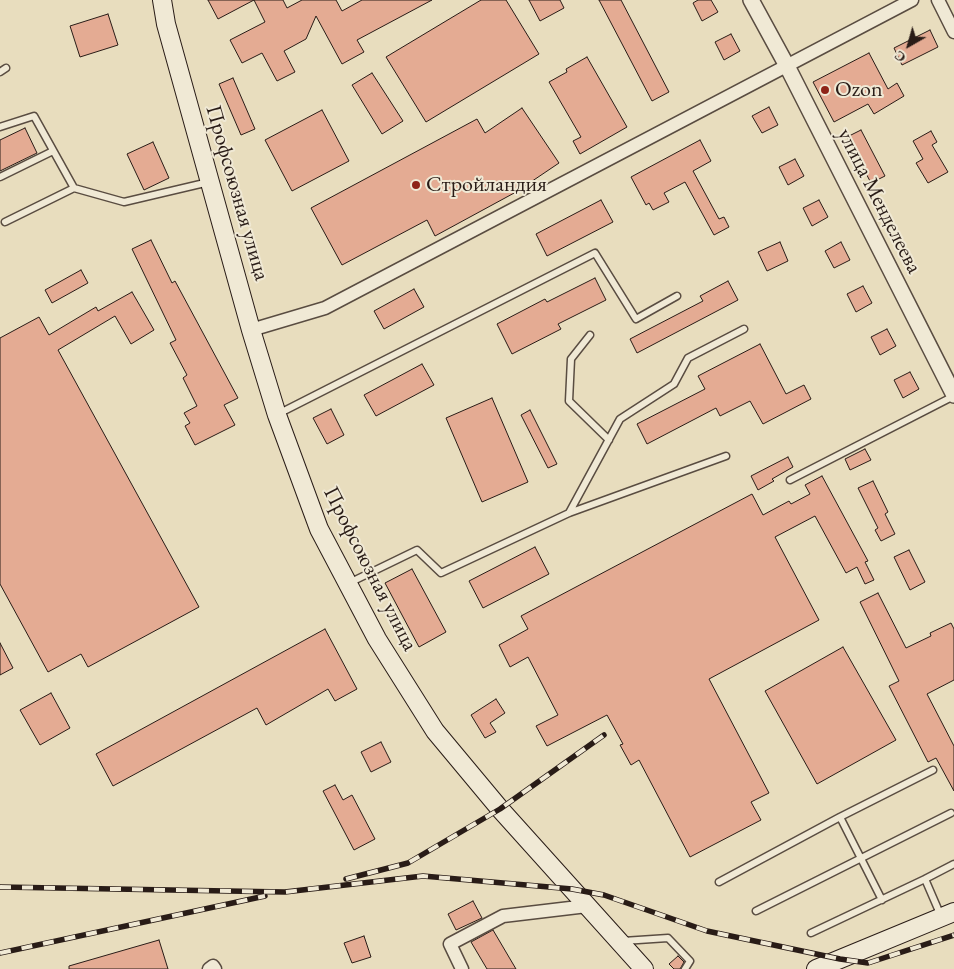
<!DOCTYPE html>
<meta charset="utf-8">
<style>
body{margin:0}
#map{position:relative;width:954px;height:969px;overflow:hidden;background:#e8ddbe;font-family:"EB Garamond",serif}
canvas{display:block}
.north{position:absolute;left:884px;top:20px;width:50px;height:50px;-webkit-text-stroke:4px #f0e9d5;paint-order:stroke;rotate:218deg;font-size:14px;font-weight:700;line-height:20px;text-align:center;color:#291c17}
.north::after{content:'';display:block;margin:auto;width:18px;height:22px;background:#291c17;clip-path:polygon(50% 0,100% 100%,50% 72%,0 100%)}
</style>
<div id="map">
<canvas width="954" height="969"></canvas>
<div class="north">С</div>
</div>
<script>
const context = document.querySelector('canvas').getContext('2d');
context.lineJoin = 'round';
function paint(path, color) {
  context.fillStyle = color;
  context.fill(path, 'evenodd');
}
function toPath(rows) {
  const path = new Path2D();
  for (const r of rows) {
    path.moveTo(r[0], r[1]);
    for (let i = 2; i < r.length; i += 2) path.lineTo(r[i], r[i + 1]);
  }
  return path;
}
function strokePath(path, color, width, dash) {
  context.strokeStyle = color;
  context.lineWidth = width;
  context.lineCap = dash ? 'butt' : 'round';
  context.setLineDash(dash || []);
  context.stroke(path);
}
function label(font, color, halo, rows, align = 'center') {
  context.font = font + ' "EB Garamond",serif';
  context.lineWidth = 4;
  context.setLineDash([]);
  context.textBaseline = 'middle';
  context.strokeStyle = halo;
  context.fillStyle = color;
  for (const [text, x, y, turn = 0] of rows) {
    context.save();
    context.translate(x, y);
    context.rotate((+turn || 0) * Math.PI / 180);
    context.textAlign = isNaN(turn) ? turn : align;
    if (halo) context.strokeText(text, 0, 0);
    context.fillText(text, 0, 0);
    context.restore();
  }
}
const building = toPath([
 [208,0,283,0,287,8,302,0,336,0,342,11,362,0,432,0,357,40,364,52,342,64,316,16,306,39,284,51,295,72,277,81,262,53,242,63,230,40,265,22,254,0,218,19,208,0],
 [481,0,506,0,539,54,426,122,386,57,481,0],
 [529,0,560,0,564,8,540,21,529,0],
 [599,0,621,0,669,92,652,101,599,0],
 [698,0,711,0,718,12,702,21,693,3,698,0],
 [108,14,118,45,80,57,70,26,108,14],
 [930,30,938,47,902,65,894,48,930,30],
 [731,34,740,51,724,60,715,42,731,34],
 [869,53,888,89,897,83,904,96,874,114,868,104,834,122,813,82,869,53],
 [587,57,627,127,580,154,573,141,581,137,549,82,567,72,566,69,587,57],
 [372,73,403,121,382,134,352,85,372,73],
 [233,78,255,129,241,135,219,84,233,78],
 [769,107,778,125,762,133,752,116,769,107],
 [522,108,559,163,516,192,435,236,427,220,342,265,311,208,477,119,485,133,522,108],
 [322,110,349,161,292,191,265,140,322,110],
 [25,128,37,153,0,171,0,140,25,128],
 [861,130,885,176,871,183,847,137,861,130],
 [931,131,937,142,932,145,948,172,928,183,916,163,923,159,913,141,931,131],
 [700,140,711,161,693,171,719,219,724,217,729,227,714,235,685,182,664,193,669,202,653,210,649,203,646,205,631,177,700,140],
 [153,142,169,178,144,190,127,154,153,142],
 [795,159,804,176,788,185,779,167,795,159],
 [601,200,613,222,547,256,536,234,601,200],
 [819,200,828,217,812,226,803,208,819,200],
 [151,240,172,283,175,281,238,398,224,405,235,425,195,445,185,426,190,423,184,413,197,406,183,378,187,375,170,343,176,340,132,249,151,240],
 [780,242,788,261,767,271,758,252,780,242],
 [841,242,850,260,834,268,825,251,841,242],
 [81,270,88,283,52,303,45,290,81,270],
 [595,278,606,300,558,324,561,329,512,354,497,324,545,299,547,302,595,278],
 [728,281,738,300,637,353,630,339,703,301,700,296,728,281],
 [863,286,872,303,856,312,847,294,863,286],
 [414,289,424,307,384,329,374,311,414,289],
 [132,292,154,330,131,344,115,316,58,350,199,607,88,667,81,654,48,672,0,584,0,338,39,317,49,335,96,307,98,311,132,292],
 [887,329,896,346,880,355,871,337,887,329],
 [760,344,786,394,804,385,811,399,763,424,750,401,720,416,716,408,647,444,637,424,705,389,698,376,760,344],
 [422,364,434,385,376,416,364,395,422,364],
 [910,372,919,389,903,398,894,380,910,372],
 [492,398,528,482,482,502,446,418,492,398],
 [331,409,344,435,327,444,313,418,331,409],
 [530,410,557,464,548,468,521,415,530,410],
 [865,449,871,460,850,470,845,459,865,449],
 [788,457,793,467,772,479,774,481,758,490,751,476,788,457],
 [822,476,868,561,865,562,874,580,865,584,857,567,846,573,815,516,775,537,819,620,709,679,769,793,751,802,761,820,690,857,639,760,631,765,620,745,623,744,607,715,547,746,536,726,558,715,528,657,510,667,499,645,528,629,521,616,752,494,763,515,789,501,791,504,810,494,805,485,822,476],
 [873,481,888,512,885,514,895,534,881,541,875,530,878,528,858,488,873,481],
 [535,547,549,574,483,608,469,581,535,547],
 [909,550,925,582,910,590,894,557,909,550],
 [412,569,446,632,419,647,385,583,412,569],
 [878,593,906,648,931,636,930,633,951,623,954,629,954,680,927,694,954,746,954,791,936,758,928,762,889,686,899,681,860,602,878,593],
 [325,629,357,689,335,701,328,689,266,725,257,708,113,786,96,754,325,629],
 [0,643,13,668,0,675,0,643],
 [843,647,896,740,817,784,765,691,843,647],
 [51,693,70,728,40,745,20,710,51,693],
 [496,699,505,713,490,723,496,732,485,738,471,715,496,699],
 [381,742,391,762,371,772,361,752,381,742],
 [335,785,343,800,352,795,375,839,354,850,323,791,335,785],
 [473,901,482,918,456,930,448,914,473,901],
 [493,930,516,969,487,969,471,942,493,930],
 [364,936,371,957,352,963,344,943,364,936],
 [159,940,168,969,69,969,69,966,159,940],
 [678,956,684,962,680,969,674,969,669,964,678,956]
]);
const service = toPath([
 [0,72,6,68],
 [0,127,34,116,74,188,124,202,209,182],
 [0,177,53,151],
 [5,222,74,188],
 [590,335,571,359,569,401,609,440],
 [278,414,595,253,636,319,677,296],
 [790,480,954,396],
 [569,513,620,419,674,384,688,358,744,329],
 [349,583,417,550,441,573,569,513,726,456],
 [840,817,882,900],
 [925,879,941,916],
 [719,882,840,817,933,770],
 [756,911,951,813],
 [811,933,925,879,954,864],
 [623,941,668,938,690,961,685,969]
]);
const minor = toPath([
 [938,0,954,32],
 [251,330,325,308,912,0],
 [209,969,213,966,215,969],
 [462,969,450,944,503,916,587,906]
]);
const tertiary = toPath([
 [751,0,787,66,954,395]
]);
const secondary = toPath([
 [162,0,166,24,251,330,277,415,319,529,377,639,435,731,500,809,644,969],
 [816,969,954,912]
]);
const rail = toPath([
 [346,879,408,863,500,809,604,735],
 [0,887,285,892,423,876,572,889,604,895,707,931,840,959,868,963,954,935],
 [0,953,265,896]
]);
const markers = [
 [825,90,5,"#8f2418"],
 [416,185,5,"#8f2418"]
];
const poiNames = [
 ["Ozon",835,90],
 ["Стройландия",426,185]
];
const streetNames = [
 ["Профсоюзная улица",237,193,74],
 ["улица Менделеева",879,201,63],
 ["Профсоюзная улица",370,569,63]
];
paint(building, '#e4ab93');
strokePath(building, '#291c17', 1);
strokePath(service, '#594c41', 9);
strokePath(minor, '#594c41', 15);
strokePath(tertiary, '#594c41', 18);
strokePath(secondary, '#291c17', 20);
strokePath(service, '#f0e9d5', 6);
strokePath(minor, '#f0e9d5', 12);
strokePath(tertiary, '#f0e9d5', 15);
strokePath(secondary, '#f0e9d5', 18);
strokePath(rail, '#291c17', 5.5);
strokePath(rail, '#f0e9d5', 4, [11]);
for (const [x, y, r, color] of markers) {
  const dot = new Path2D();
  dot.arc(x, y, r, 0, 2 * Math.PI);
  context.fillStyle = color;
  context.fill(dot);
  strokePath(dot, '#f0e9d5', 2);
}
label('22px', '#291c17', '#f0e9d5', poiNames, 'left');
label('22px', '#291c17', '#f0e9d5', streetNames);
</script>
